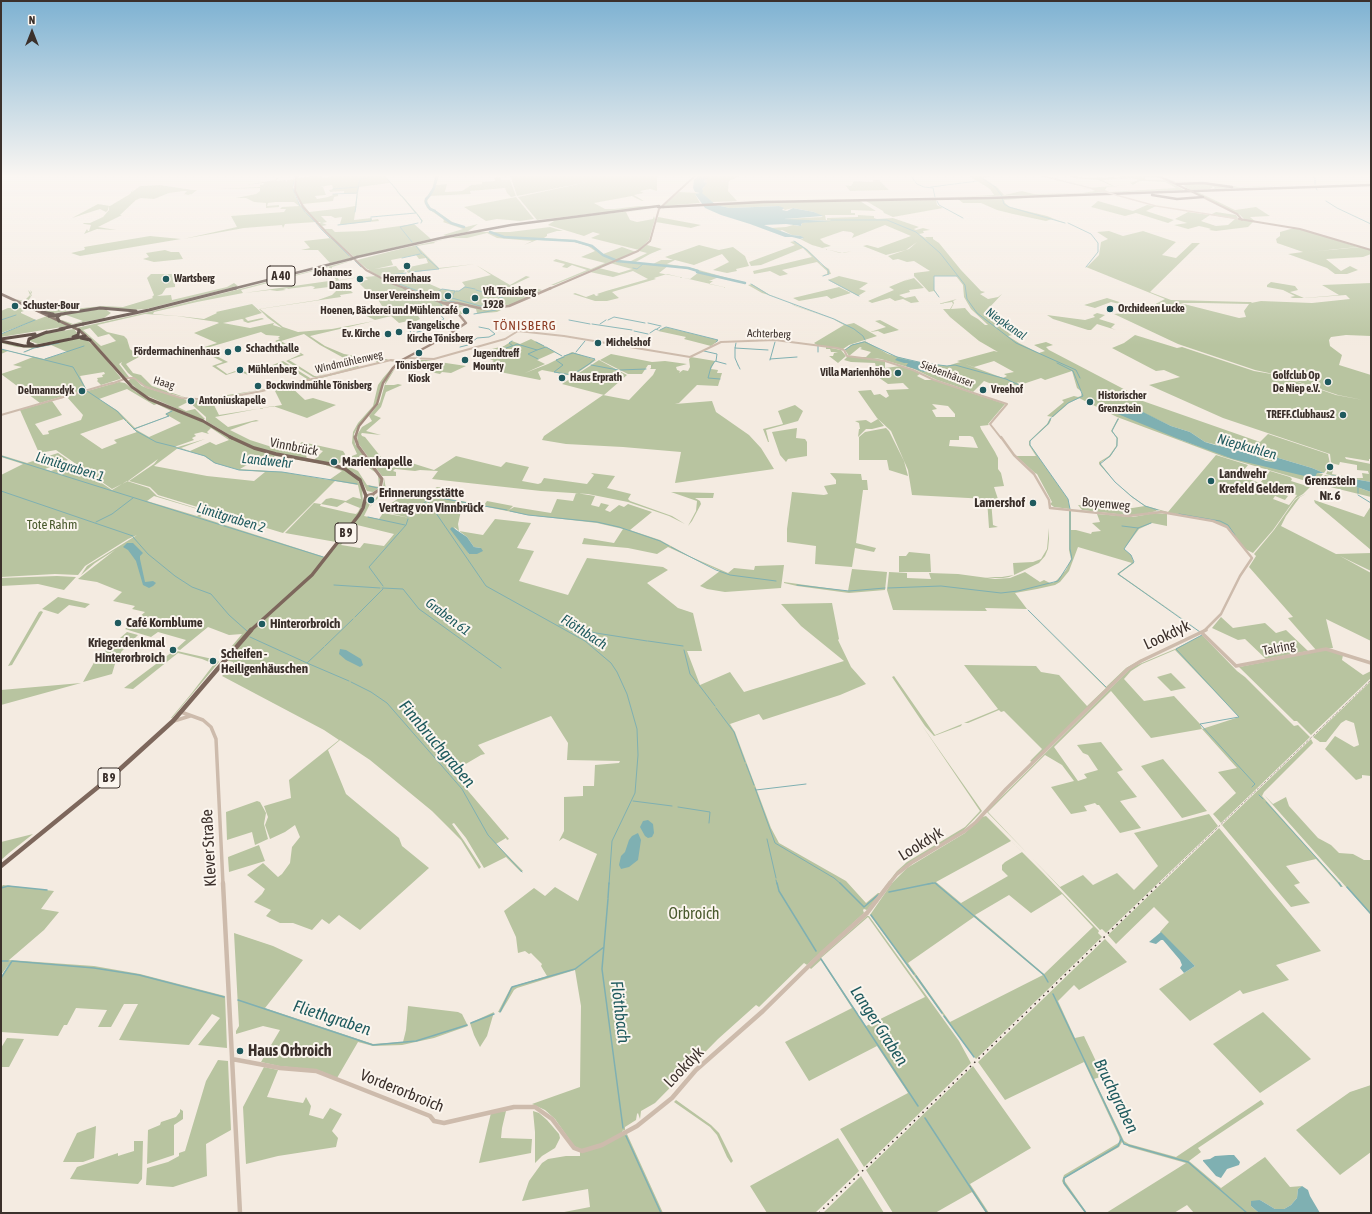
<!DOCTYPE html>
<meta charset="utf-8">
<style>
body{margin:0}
#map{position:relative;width:1372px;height:1214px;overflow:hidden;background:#f4ebe1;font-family:"Asap Condensed",sans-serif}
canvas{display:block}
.frame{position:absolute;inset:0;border:2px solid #3b302b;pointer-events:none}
.north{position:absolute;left:12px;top:12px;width:40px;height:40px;-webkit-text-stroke:3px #fbf5ee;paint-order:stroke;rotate:0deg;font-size:11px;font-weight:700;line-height:16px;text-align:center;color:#3b302b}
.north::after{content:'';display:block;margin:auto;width:14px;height:18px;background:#3b302b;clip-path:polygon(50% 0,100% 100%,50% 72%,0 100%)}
</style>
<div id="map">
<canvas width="1372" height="1214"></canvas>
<div class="frame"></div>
<div class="north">N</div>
</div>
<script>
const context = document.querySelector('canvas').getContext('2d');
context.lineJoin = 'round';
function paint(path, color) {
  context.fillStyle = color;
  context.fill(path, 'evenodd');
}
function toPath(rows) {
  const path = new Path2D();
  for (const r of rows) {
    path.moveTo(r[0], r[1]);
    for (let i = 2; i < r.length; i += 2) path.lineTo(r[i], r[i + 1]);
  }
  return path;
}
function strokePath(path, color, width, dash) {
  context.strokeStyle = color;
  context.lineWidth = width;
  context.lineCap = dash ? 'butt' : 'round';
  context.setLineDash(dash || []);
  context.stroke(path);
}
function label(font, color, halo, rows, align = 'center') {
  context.font = font + ' "Asap Condensed",sans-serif';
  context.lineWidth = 4;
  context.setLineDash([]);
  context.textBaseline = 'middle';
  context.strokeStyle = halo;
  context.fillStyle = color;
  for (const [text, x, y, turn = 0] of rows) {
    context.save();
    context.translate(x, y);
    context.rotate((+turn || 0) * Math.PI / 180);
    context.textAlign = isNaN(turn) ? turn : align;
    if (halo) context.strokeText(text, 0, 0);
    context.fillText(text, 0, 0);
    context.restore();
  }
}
const green = toPath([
 [297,175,302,175,299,175,298,178,321,175,321,177,327,178,331,177,333,175,384,175,417,213,433,212,427,208,424,201,432,189,436,175,439,175,436,185,447,184,445,192,462,191,471,185,482,184,482,182,495,181,494,178,500,177,501,180,510,180,516,196,511,197,507,193,505,188,470,191,471,194,430,196,427,201,430,207,454,223,466,227,478,224,467,232,446,236,443,235,463,229,443,222,444,221,443,219,433,212,417,213,423,221,420,223,422,221,416,213,371,218,372,220,378,219,379,221,337,225,340,224,342,217,335,218,331,216,321,216,327,222,322,223,327,225,322,226,325,229,332,229,335,232,364,231,414,224,431,239,354,257,318,224,321,222,317,222,301,204,295,190],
 [390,183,415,213,354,220,359,187],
 [332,185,333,189,329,190,330,192,344,191,344,194,332,194,333,195,328,197,317,199,315,196,326,195,323,187,320,187],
 [338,194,357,194,355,206,344,208,309,212,303,204,333,201,334,197,338,196],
 [510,175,657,175,657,191,650,189,640,191,644,193,634,195,644,201,642,201,632,196,594,203,605,209,614,209,639,206,660,206,537,220,518,197,588,182,517,196],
 [707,175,742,175,729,181,728,191,737,201,774,200,712,202,701,193,702,189,706,184,704,182,708,178],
 [972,175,996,175,983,178,997,187,1004,195,1022,191,1034,194,1082,193,1095,191,1089,188,1082,189,1087,188,1112,186,1099,180,1075,178,1066,175,1088,178,1114,177,1118,179,1102,180,1114,186,1130,185,1107,187,1105,190,1109,192,1176,188,1165,182,1140,181,1133,185,1130,183,1139,180,1132,178,1121,179,1116,177,1134,175,1155,175,1164,179,1160,178,1144,177,1146,180,1166,180,1184,190,1032,195,954,197,953,197,994,195,990,189,969,176],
 [1158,175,1179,183,1202,182,1240,187,1298,185,1212,189,1215,188,1211,185,1213,187,1210,189,1190,190,1185,187,1183,183,1176,183],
 [277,178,278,178,276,181,285,180,287,182,287,180,295,179,293,186,296,198,301,206,316,222,285,224,283,228,282,225,244,228,183,239,237,227,231,216,284,212,286,209,280,209,282,207,299,206,294,202,276,202,268,203,267,206,279,205,279,207,266,208,266,203,254,202,246,198,236,198,256,194,260,191,260,188,215,189,260,187,260,185,264,184,263,183,246,185,275,180],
 [873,180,879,180,889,190,850,191,845,185,851,186,854,181,873,182],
 [160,185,193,190,197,190,192,194,188,195,184,194,187,191,184,191,169,193,154,199,141,198,136,200,120,215,122,215,98,227,116,230,115,230,97,229,84,234,87,229,88,231,89,231,91,225,84,224,69,227,84,224,83,223,90,223,103,217,109,210,109,206,108,210,106,212,100,209,72,218,98,204,110,206,130,194,133,189,132,192,140,186],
 [679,192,700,193,695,194,700,203,663,206],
 [1195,192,1198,192,1235,210,1256,207,1270,216,1250,217,1256,222,1253,222,1248,227,1216,231,1209,230,1211,229,1208,228,1199,226,1188,229,1174,225,1187,223,1175,219,1188,212,1210,215,1201,221,1216,226,1228,225,1235,219,1210,215,1216,212,1236,215,1238,218,1244,219,1240,215],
 [516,197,534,219,520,221,497,219,486,221,464,207],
 [1028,198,1004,200,1005,203,1010,207,1047,216,1067,224,1052,219,1046,221,1013,214,997,210,981,203,963,203,958,199],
 [936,200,937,205,943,208,893,217,884,213,883,211,866,201],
 [860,201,876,211,851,210,851,213,855,213,855,215,825,215,826,220,790,220,784,219,823,217,814,212,793,208,785,210,779,206,730,208,716,205,733,203],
 [1098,201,1133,211,1147,205,1156,206,1146,211,1174,220,1168,223,1136,213,1125,216,1091,207],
 [658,208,626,212,630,220,637,222,653,219,654,216,655,219,649,240,639,250,591,238,600,234,593,232,584,236,548,225,554,221,551,220],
 [858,215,874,216,874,218,877,219,893,218,919,227,914,229,916,230,923,228,930,230,923,231,924,233,919,234,927,239,925,237,933,237,933,239,939,243,961,270,981,291,985,292,980,294,988,299,998,297,1002,294,989,308,1003,325,1016,334,1008,336,1019,343,1039,353,1045,351,1034,345,1046,342,1053,345,1046,347,1049,350,1139,397,1137,399,1260,442,1268,434,1328,454,1330,464,1324,473,1312,468,1275,457,1273,457,1274,462,1261,459,1254,454,1205,442,1190,432,1171,426,1129,406,1119,405,1181,440,1219,453,1323,474,1317,482,1313,483,1224,457,1117,417,1079,398,1069,403,1053,417,1047,416,1064,402,1062,400,1074,396,1078,397,1081,396,1082,392,1077,388,1072,371,1045,380,1041,378,1023,384,1017,382,1020,385,1012,386,1007,390,984,381,973,392,937,380,914,369,881,359,873,358,889,362,885,362,885,368,901,366,921,373,917,376,925,380,933,380,1005,404,988,424,989,425,980,426,981,429,995,452,998,458,998,469,1001,473,1033,474,1001,473,1004,486,994,487,998,499,998,508,993,508,992,500,991,500,993,525,998,527,989,528,987,499,912,495,908,470,891,431,877,418,858,391,871,390,874,395,880,394,886,398,889,396,886,390,909,389,903,383,888,384,878,377,875,363,851,362,844,360,847,357,866,357,871,352,860,349,862,348,860,347,849,356,845,350,851,345,865,341,888,354,912,361,947,366,960,362,1003,378,1007,376,1004,374,1014,372,994,361,974,367,957,361,994,351,998,352,979,341,950,317,943,309,950,309,953,304,952,302,938,304,957,299,953,301,954,303,951,309,965,308,971,315,978,319,985,325,988,325,971,309,964,297,963,285,956,276,934,276,934,290,939,297,934,291,929,292,914,276,914,273,930,271,914,261,907,262,898,259,893,260,888,256,909,249,917,242,906,250,886,255,863,246,867,245,878,248,911,236,885,225,852,238,854,234,851,232,843,231,820,239,824,243,831,246,822,248,842,253,852,251,844,253,840,253,812,245,800,239,803,239,801,236,792,235,782,230,780,231,770,228,786,227,793,225,798,226,802,225,802,223,814,221,833,220,827,220,827,218,858,217],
 [932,404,948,406,955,414,955,417,936,417,932,410,937,409],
 [959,436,970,436,973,437,978,448,949,446,950,440,959,440],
 [658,217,701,225,691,228,656,222,651,241,647,245,662,249,650,254,634,263,653,264,661,260,673,260,665,257,699,245,719,250,733,247,745,256,749,266,736,269,737,271,727,273,713,270,729,262,722,254,694,265,675,260,667,264,688,267,746,283,719,277,709,281,713,281,709,284,728,288,667,274,654,278,656,279,612,292,619,298,607,301,595,301,573,294,575,293,586,297,594,294,596,296,599,295,597,294,606,291,648,279,633,271,613,277,590,272,599,268,619,273,632,269,610,263,619,260,629,262,647,253,639,251,649,243],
 [668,266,690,269,699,272,690,279,659,273],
 [550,227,563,231,557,231,547,234,547,236,544,238,573,240,592,246,603,254,622,247,636,252,554,285,551,285,587,270,572,265,567,268,562,267,565,264,553,261,556,259,591,269,605,263,581,257,595,251,588,246,571,241,537,240,524,245,532,241,497,238,487,233,467,238,450,238,434,242,435,243,417,246,439,268,475,264,408,273,405,268,428,263,426,258,419,259,416,255,391,260,393,265,375,269,396,266,399,270,404,270,405,271,403,273,406,273,379,276,368,270,369,269,367,269,357,260,404,248,478,232,510,232],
 [1294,228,1317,234,1358,247,1308,252,1361,247,1371,250,1371,254,1363,257,1326,259,1341,271,1350,266,1358,270,1347,274,1335,274,1327,268,1288,254,1303,252,1277,243,1276,239,1280,236,1280,232],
 [1109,231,1123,236,1143,231,1176,242,1162,255,1176,258,1192,243,1200,243,1150,292,1171,300,1248,302,1252,302,1251,303,1261,301,1312,303,1350,299,1346,295,1306,298,1293,298,1290,297,1295,296,1283,290,1267,287,1267,285,1271,282,1295,286,1298,290,1290,292,1304,298,1339,295,1322,285,1371,283,1371,336,1346,335,1331,337,1329,340,1330,346,1342,355,1339,365,1371,375,1371,459,1369,459,1369,461,1345,457,1346,459,1371,464,1371,482,1326,474,1331,464,1334,465,1332,474,1354,478,1363,478,1362,473,1369,474,1368,471,1357,470,1357,465,1340,462,1339,465,1331,463,1330,454,1223,418,1149,385,1180,377,1164,370,1156,371,1112,348,1124,343,1135,335,1177,348,1182,347,1254,371,1277,375,1336,395,1363,400,1338,395,1278,375,1255,370,1178,344,1114,314,1124,313,1123,311,1130,310,1120,304,1111,302,1095,308,1084,305,1107,298,1144,310,1165,299,1086,267,1088,266,1099,255,1101,242,1108,239,1097,232],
 [1180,303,1202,303,1249,304,1244,311,1246,317,1239,318],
 [150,236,181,239,80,256,71,253,84,250,85,249,84,247],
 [331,238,352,258,330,263,318,250,301,250,310,248,304,241],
 [795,241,807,249,817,259,821,264,829,269,831,274,820,276,827,274,827,271,817,262,782,270,788,274,780,276,770,271,754,274,753,271,812,257,803,248,761,265,751,266,749,262,795,245,790,242],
 [165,250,171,252,179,252,183,259,154,262,143,259,149,257,146,253],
 [354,260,332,267,332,269,339,280,366,276,330,282,329,287,313,289,315,287,311,286,287,289,288,288,283,289,286,290,277,291,270,290,244,293,336,280,330,271,329,267,241,290,243,293,197,302,154,312,153,314,178,316,204,319,217,313,216,312,252,304,262,313,245,318,248,321,262,318,264,319,248,323,243,321,244,320,242,319,223,323,250,328,274,323,273,325,282,328,268,318,259,309,318,300,332,295,337,290,349,289,353,293,340,295,341,297,260,309,283,327,298,332,332,329,374,321,383,333,374,321,310,336,325,346,344,354,373,359,389,359,377,363,375,360,370,360,353,363,320,345,304,334,281,341,304,355,289,360,316,377,358,366,359,367,313,377,286,361,301,354,293,350,280,354,278,353,289,349,275,341,280,339,278,338,280,336,266,335,261,332,203,349,228,362,216,366,227,374,241,369,249,374,283,361,310,378,310,379,262,390,260,390,307,379,282,363,248,375,239,371,226,375,212,366,223,362,198,349,217,343,194,333,219,323,217,322,177,316,145,314,97,325,107,332,124,336,127,339,130,349,136,354,150,351,126,364,133,373,141,375,152,386,190,399,208,398,260,390,207,400,195,400,152,389,143,385,128,373,121,364,122,362,119,364,129,377,125,377,88,336,76,328,153,311],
 [90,328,98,337,109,334,116,341,101,346,83,330],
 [476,265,510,285,526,276,530,277,513,285,510,285,526,290,525,290,535,288,542,290,548,287,514,304,499,308,503,309,497,312,473,314,477,313,476,309,464,306,458,308,463,314,460,314,451,304,486,308,444,302,430,297,433,294,427,296,402,287,381,277,393,277,394,276,391,276,407,274,441,289,459,291,465,286,462,282,491,275],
 [151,274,173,274,173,281,175,281,175,287,166,288,162,294,157,296,171,295,172,300,227,287,234,283,238,286,146,309,132,310,113,308,54,313,58,314,55,318,31,306,34,304,27,301,32,304,30,305,15,299,24,301,30,295,28,290,31,293,30,297,32,294,30,290,32,292,32,295,28,301,62,310,103,306,123,307,153,298,152,297,154,295,147,278],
 [376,276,407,290,407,292,413,295,428,299,434,299,446,305,415,311,420,319,414,322,412,320,399,323,391,316,375,320,360,313,384,309,373,292,369,293,357,281,368,280,365,277],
 [839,276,868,283,859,289,866,291,858,296,828,280],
 [913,277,904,281,914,278,924,288,909,290,910,292,899,295,905,298,915,296,919,302,911,303,903,299,895,301,890,298,872,303,868,301,894,290,889,287],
 [752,284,770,295,785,300,796,306,805,309,822,315,833,319,838,321,845,325,854,323,877,336,849,345,843,349,817,345,814,343,844,325,833,319,795,306,785,300,762,293,748,285],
 [839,287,851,293,831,299,827,296,799,301,793,298],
 [8,308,30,308,45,315,30,309,21,312,21,313,36,320,47,316,68,326,1,337,1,334,31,322,1,333,1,311],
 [105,309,111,313,104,318,70,325,61,321,62,320,73,324,83,321,66,315,59,317,61,320,58,316,59,315,93,310],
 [1097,313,1105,315,1099,319,1115,324,1111,328,1116,330,1097,324,1091,330,1088,330,1053,319,1047,315,1085,320,1095,317,1093,315],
 [880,320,899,330,884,334,878,331,870,332,886,327,875,321],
 [665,327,718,340,718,341,711,346,684,339,686,337,658,331],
 [74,329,78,334,66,339,38,344,30,341,30,339,44,334],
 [81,338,86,339,99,351,121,378,120,379,101,385,97,381,98,380,97,378,103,377,102,375,105,374,104,372,80,376,86,389,87,389,40,403,1,374,22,367,13,365,33,357,8,351,1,354,1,349,44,359,67,352,51,345,34,348,24,353,32,348,17,347,1,343,1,342,26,346],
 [531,339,563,356,555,352,537,360,545,364,525,373,548,364,572,352,596,360,573,376,542,370,538,372,541,379,540,380,480,368,494,361,484,356,493,352,488,350,504,346,512,341,520,344],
 [826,347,841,350,846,356,838,363,829,356,833,356,834,353,838,352,831,352,830,349,826,349],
 [611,354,652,362,665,361,687,364,676,367,677,370,680,371,679,373,683,370,688,371,690,367,689,359,691,357,715,361,726,363,715,361,711,369,718,370,717,373,722,373,718,386,697,385,679,403,675,404,712,401,716,412,749,435,761,448,774,469,675,483,681,452,623,447,566,444,542,440,544,436,603,395,629,400,653,375,656,369,650,369,651,368,651,365,648,365,642,374,628,374,600,360],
 [421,360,426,360,466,366,451,373,442,372,440,374,411,368],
 [599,360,627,375,604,395,562,384],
 [390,361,394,361,398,362,383,381,376,404,359,425,354,434,355,444,367,460,365,462,355,463,356,460,343,461,336,465,278,454,254,447,233,437,206,421,206,417,189,402,190,400,209,401,225,399,360,368,290,386,305,400,313,398,336,405,307,418,273,406,215,417,228,427,256,420,259,421,252,422,230,430,250,440,275,448,289,449,294,448,302,442,343,451,345,454,344,456,346,457,352,456,357,454,352,443,353,432,358,423,373,406,378,385,383,378,397,362],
 [274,389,282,405,219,415,212,401],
 [304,446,317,449,323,451,314,460,307,459,306,455,296,452,299,448],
 [396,367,385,385,394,385,398,384,402,385,386,392,381,407,374,415,381,418,366,431,381,435,362,433,361,434,362,436,365,437,389,467,402,460,434,470,456,456,501,467,506,462,529,467,522,481,538,484,541,483,544,478,587,484,594,475,591,473,615,476,607,488,631,494,628,499,630,501,672,516,685,524,669,516,628,502,588,494,541,491,432,479,438,471,420,470,415,471,395,469,393,471,396,472,396,476,382,476,358,443,357,435,362,427,372,421,369,416,380,402,386,380],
 [130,379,135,379,142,386,147,388,187,400,188,402,178,407,186,411,195,409,205,419,203,420,143,394,128,381],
 [119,382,125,383,136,392,149,399,205,423,253,448,323,463,345,470,357,479,362,488,363,503,360,512,336,542,285,533,314,503,321,504,326,499,331,498,346,501,353,497,361,499,358,485,335,481,283,533,158,495,150,487,129,481,154,464,158,459,128,481,112,489,56,450,39,453,20,410],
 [127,389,154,405,157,404,171,411,165,414,168,416,135,428,118,411,99,399],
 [67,397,83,415,81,420,48,431,49,434,43,435,35,424,62,415,52,401],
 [169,416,181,423,149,437,135,429],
 [124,419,137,432,114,440,117,443,102,449,80,434],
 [211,428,229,440,216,445,210,442,190,451,181,448,205,439,178,447,174,447,194,440,192,438,196,436,194,434,202,432,209,434,207,432],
 [178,448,204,456,214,463,239,470,265,472,254,481,207,476,154,466],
 [275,456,323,464,342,471,329,480,283,472,240,469,252,462,264,465],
 [345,502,360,508,358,512,356,514,350,513,320,506,321,504,337,507],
 [795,405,803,411,798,421,766,430,769,442,768,442,763,429,783,424,778,411],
 [1050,418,1051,420,1049,424,1030,441,1030,445,1068,499,1070,509,1054,507,1050,504,1052,502,1037,474,1035,473,1016,456,1036,456,1029,445,1029,441,1047,424],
 [1118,418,1119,419,1112,431,1118,438,1117,446,1110,457,1101,462,1101,464,1115,482,1134,498,1146,506,1168,512,1216,455,1248,465,1239,476,1260,483,1270,471,1290,477,1292,479,1291,481,1310,487,1303,494,1295,499,1273,530,1253,553,1245,549,1224,525,1212,520,1164,512,1155,509,1157,511,1134,516,1082,510,1078,505,1126,509,1145,506,1133,498,1115,482,1099,464,1099,462,1109,456,1116,446,1117,438,1111,431],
 [1282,490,1297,495,1289,505,1273,499,1275,496,1285,500,1288,496,1279,493],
 [878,419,884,426,872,429,866,429,858,437,859,429,864,429,860,429,859,423,855,421,866,420,871,423],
 [797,428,796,438,805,439,807,442,807,456,788,459,786,462,780,455,772,432],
 [886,428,889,431,904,461,908,476,889,470,887,460,859,460,859,437,865,432],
 [58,453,68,460,45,469,51,471,72,463,112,490,127,481,149,488,157,496,273,532,207,512,200,517,325,557,353,525,369,497,375,494,364,516,379,519,383,513,410,518,379,511,407,493,385,490,369,508,383,488,384,478,386,489,426,494,437,487,457,490,450,499,484,505,487,501,513,506,509,510,514,507,551,513,557,499,573,501,576,493,595,496,591,505,599,507,601,503,609,505,605,510,610,512,619,505,624,507,628,504,652,512,630,530,660,540,689,556,728,573,734,568,754,570,755,566,784,565,781,588,725,592,707,589,700,586,720,571,668,547,657,554,628,548,582,544,584,538,614,543,623,529,597,523,527,515,477,505,471,513,461,511,458,524,459,531,483,535,495,519,531,523,517,548,534,551,519,581,568,595,587,558,663,567,668,570,647,583,678,608,693,613,702,651,687,651,700,685,730,672,744,692,844,661,801,626,781,604,832,603,839,639,838,640,851,667,866,684,840,695,763,720,759,714,730,724,735,732,771,828,779,843,846,881,866,903,878,893,880,893,897,871,907,862,965,827,980,811,921,724,982,811,962,832,901,869,867,910,864,909,863,910,864,913,807,965,804,963,759,1007,756,1005,718,1039,655,1103,641,1111,640,1119,638,1113,637,1114,636,1120,625,1127,625,1130,622,1131,624,1135,627,1134,663,1213,559,1213,590,1207,588,1189,522,1201,529,1181,542,1163,548,1159,566,1156,580,1156,580,1149,574,1146,555,1119,545,1110,532,1104,580,1087,581,1006,575,970,517,988,514,990,501,1012,498,1012,511,987,547,976,541,966,542,964,531,953,529,954,525,951,518,953,516,937,504,911,534,888,545,896,555,887,578,901,597,854,563,838,559,841,564,831,564,797,583,796,583,786,594,786,595,765,619,763,620,761,567,760,568,743,551,716,478,745,485,754,481,755,452,772,509,839,507,840,506,838,496,844,523,871,521,872,506,857,484,868,466,838,454,823,452,824,464,841,481,867,479,869,461,840,432,811,370,760,340,740,328,750,346,794,399,838,402,846,429,868,360,930,339,915,329,924,322,919,312,930,293,923,280,923,266,916,271,910,254,902,262,894,265,889,247,875,263,863,278,877,282,874,290,863,292,847,300,837,295,825,285,832,270,839,265,825,268,817,264,806,291,798,289,780,339,740,324,730,222,676,225,673,230,673,233,664,233,662,221,659,242,634,229,635,208,627,180,650,176,649,186,640,158,632,151,637,125,629,145,612,132,609,135,606,113,601,122,592,97,582,78,579,115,550,95,563,81,575,87,566,137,535,128,539,85,566,78,575,55,574,1,577,1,475,23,464,1,457,1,455,27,463],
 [154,496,204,511,205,511,197,516,147,501],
 [357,525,394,534,384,546,364,543,360,548,341,545],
 [454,527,467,537,474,547,481,548,469,554],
 [365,462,370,463,378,474,381,479,380,487,373,492,367,491,362,481,354,473,339,466,343,465,354,469,358,471,367,485,379,487,378,474,369,468],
 [830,473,861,474,862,480,867,480,868,490,863,490,856,543,876,548,874,552,855,548,852,567,815,564,816,546,787,542,787,529,792,492,824,495,828,494,824,486,836,484,836,480],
 [1325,475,1354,481,1354,484,1357,487,1371,492,1371,497,1318,484],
 [671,492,714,493,713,498,695,498,700,501,701,504,692,521,688,526,696,511,697,501],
 [1306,494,1300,497,1286,516,1281,526,1336,554,1371,553,1371,571,1340,556,1371,573,1371,641,1326,619,1333,648,1316,650,1288,618,1293,617,1249,567,1256,556,1254,554,1274,530,1295,500,1299,497],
 [1314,500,1364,517,1371,506,1371,550,1315,503],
 [1069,511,1071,511,1071,530,1076,530,1091,534,1092,532,1101,531,1092,523,1100,522,1097,514,1133,517,1155,513,1167,514,1167,526,1152,523,1139,529,1124,549,1131,555,1134,563,1119,574,1200,631,1117,574,1132,563,1078,547,1069,571,1060,582,1055,585,1037,589,1015,593,1027,609,985,608,987,611,893,610,887,590,889,572,907,573,907,578,931,579,929,573,958,574,995,579,1010,578,1025,572,1040,582,1044,580,1050,583,1053,583,1057,580,1066,570,1071,559,1069,550],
 [1049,528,1049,539,1048,549,1045,556,1039,563,1014,575,1009,577,1003,578,995,578,985,577,1002,577,1014,575,1013,563,1033,562,1041,559,1047,549],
 [909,552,930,554,931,572,899,572,899,556,906,556],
 [852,569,887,572,885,590,849,593,797,586,784,583,784,582,848,591],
 [57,576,76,577,64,590,38,584,1,586,1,578],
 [58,597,90,604,85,608,69,605,58,614,42,609],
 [1027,610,1106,687,1126,668,1142,659,1133,665,1032,762,1030,761,1042,749,1004,711,1001,712,999,710,968,723,964,723,998,709,964,665,1036,666,1041,672,1059,675,1087,706,1106,688],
 [41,611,43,612,12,665,8,666,39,612],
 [1221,617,1233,628,1265,623,1276,633,1286,630,1308,651,1266,659,1245,639,1238,640,1212,628],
 [127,632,138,635,121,652,121,656,97,658],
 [1202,635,1237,671,1245,677,1294,726,1298,725,1310,737,1221,823,1213,814,1236,793,1218,772,1237,768,1202,729,1151,738,1111,691,1054,747,1078,781,1087,778,1084,774,1098,770,1088,755,1083,753,1077,745,1101,742,1123,770,1117,772,1137,797,1120,801,1141,828,1120,833,1099,805,1097,805,1095,803,1084,806,1087,811,1071,814,1051,787,1074,781,1062,765,1045,755,988,812,1028,854,987,812,987,811,1130,669,1137,665,1175,649],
 [1175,650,1238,716,1239,717,1202,729,1200,724,1174,696,1144,701,1124,679,1131,671,1142,664],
 [1325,650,1343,655,1342,660,1363,675,1371,671,1371,678,1311,735,1297,721,1294,721,1239,667],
 [177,651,217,660,219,662,172,718,171,718,191,694,214,664,202,659,178,653,133,689,124,688,172,652],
 [117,657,112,674,83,682,96,659],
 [1171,673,1186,688,1171,691,1157,677],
 [894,676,935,735,962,724,961,726,934,736,925,726,892,677],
 [1371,681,1371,776,1362,775,1362,778,1356,780,1325,749,1335,736,1354,747,1359,745,1354,723,1346,720,1341,723,1326,742,1320,742,1313,737],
 [81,683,1,705,1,690],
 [1311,739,1313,743,1264,792,1262,796,1343,887,1341,887,1316,859,1286,866,1300,883,1294,885,1310,903,1291,907,1222,825],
 [1163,759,1207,811,1182,818,1141,766],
 [1264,795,1273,804,1286,797,1289,806,1318,838,1331,845,1339,853,1353,854,1364,860,1371,860,1371,915],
 [257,801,260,802,266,813,264,824,268,839,255,845,252,832,227,840,226,812],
 [1209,814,1218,826,1106,933,1102,929,1100,930,1032,858,1060,887,1083,875,1093,885,1117,873,1134,890,1158,866,1134,833],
 [986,816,1043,873,1099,931,1098,933,1102,937,976,1059,964,1044,870,915,892,883,907,868,965,833,982,817],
 [1011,841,1022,852,1005,862,1002,865,1002,870,1008,876,961,903,936,882],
 [1062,894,1093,927,1044,974,975,915,1009,895,1031,913],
 [974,917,1043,975,950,1022,908,963],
 [1219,828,1321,951,1276,965,1289,980,1243,994,1240,990,1190,1021,1159,989,1195,966,1160,932,1169,922,1154,907,1116,944,1108,935],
 [33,834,9,853,1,860,1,842],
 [259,845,265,861,229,872,228,857],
 [3,885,54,891,41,909,59,912,44,930,9,960,94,966,140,974,225,996,227,1048,198,1045,220,1018,212,1014,189,1045,119,1040,138,1004,124,1004,111,1027,98,1027,107,1010,76,1008,67,1025,64,1025,58,1036,1,1032,1,977,10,963,1,975,1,887],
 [867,916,869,916,959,1041,971,1063,864,1167,840,1129,908,1093,877,1046,809,1081,785,1042,852,1008,821,960,811,969,809,967],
 [868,917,925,997,866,1026,821,958],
 [234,933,273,946,303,960,265,1008,373,1044,403,1042,406,1030,408,1006,458,1012,462,1014,468,1026,434,1038,402,1045,373,1046,358,1042,337,1078,318,1070,279,1066,261,1062,280,1030,263,1026,236,1034,236,1031,239,1026],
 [1105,939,1127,962,1079,990,1074,985,1058,1001,1075,1038,1084,1036,1103,1076,1094,1079,1124,1141,1129,1144,1176,1157,1261,1100,1264,1104,1198,1148,1201,1152,1189,1161,1221,1188,1265,1157,1290,1187,1302,1186,1298,1189,1297,1198,1291,1205,1284,1209,1275,1209,1260,1200,1251,1206,1259,1213,1194,1213,1187,1205,1174,1213,1106,1213,1186,1163,1129,1147,1122,1142,1119,1147,1066,1177,1064,1180,1087,1213,1085,1213,1064,1185,1062,1181,1064,1175,1120,1142,1119,1137,1084,1062,1005,1100,978,1062],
 [494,1012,487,1036,480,1047,474,1035,470,1023],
 [1263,1012,1311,1059,1260,1093,1213,1044],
 [7,1038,24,1039,9,1067,1,1067,1,1048],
 [218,1060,228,1061,231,1130,206,1144,207,1176,173,1187,146,1185,147,1168,168,1162,179,1156,179,1153,185,1151,206,1081],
 [973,1066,1031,1148,970,1184,989,1213,986,1213,972,1192,935,1213,893,1213,866,1170],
 [264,1067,278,1070,267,1097,303,1103,306,1097,311,1106,309,1115,323,1119,330,1108,342,1114,332,1131,338,1138,336,1147,278,1156,246,1164,243,1107],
 [1371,1085,1371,1152,1340,1175,1296,1130,1350,1092],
 [676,1100,711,1125,719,1133,733,1161,731,1163,727,1157,717,1135,710,1127,674,1102],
 [180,1109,183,1111,183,1119,174,1125,174,1155,147,1164,148,1130,160,1125,161,1122,176,1117,180,1112],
 [506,1111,502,1128,501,1138,532,1139,531,1153,479,1163,491,1113],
 [533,1111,539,1113,547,1120,559,1134,560,1138,555,1148,542,1156,535,1163,535,1132],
 [96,1126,94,1158,83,1162,63,1162,77,1133],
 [838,1138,859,1171,815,1213,767,1213,750,1186],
 [134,1141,143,1141,142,1179,138,1184,70,1179,77,1167,118,1153,118,1156,134,1151],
 [861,1176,884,1213,823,1213]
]);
const water = toPath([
 [700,175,707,175,708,178,705,180,704,182,707,183,702,189,703,191,702,193,716,205,730,208,779,206,784,208,782,210,787,211,793,208,798,209,814,212,823,216,784,219,833,221,802,223,801,226,786,224,764,225,792,235,801,236,804,238,800,239,792,237,785,237,750,224,721,215,705,208,695,194,700,193,695,192,693,188,694,180],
 [897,358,923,363,928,371,924,372,906,366,908,363,904,363,895,360],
 [1112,405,1133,407,1171,426,1190,432,1205,442,1215,445,1251,452,1261,459,1266,461,1274,462,1275,460,1272,457,1275,457,1312,468,1324,473,1317,473,1315,477,1313,478,1233,459,1181,440,1108,410],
 [1326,474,1371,482,1371,492,1357,487,1354,484,1354,481],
 [452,527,467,537,474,547,481,548,483,551,477,554,469,554,450,529],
 [127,543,133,543,143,553,140,556,140,559,145,582,153,581,156,583,153,586,149,588,143,585,136,561,128,550,123,547],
 [340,649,346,650,361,659,363,665,360,667,346,660,339,654],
 [648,820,653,824,654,833,652,837,648,838,645,836,640,827,643,821],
 [638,833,641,840,638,860,629,867,621,869,619,865,621,856,625,852,629,840,632,836],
 [1161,932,1195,966,1184,973,1180,968,1182,965,1180,960,1163,940,1161,940,1156,944,1149,942],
 [1229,1155,1234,1155,1240,1162,1239,1165,1227,1169,1221,1178,1216,1176,1203,1161,1203,1160,1210,1159,1215,1156],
 [1302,1186,1308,1190,1310,1196,1320,1213,1259,1213,1251,1206,1251,1201,1260,1200,1275,1209,1284,1209,1291,1205,1297,1198,1298,1189]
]);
const streamFar1 = toPath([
 [298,175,304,175],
 [910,175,917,184,924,187,933,188,935,197],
 [977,175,995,187,1002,196],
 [1313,176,1315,179,1315,184],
 [294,178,295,175],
 [293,186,294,181],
 [931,187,978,181],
 [1316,188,1317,190],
 [293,189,300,206],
 [333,189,358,187],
 [397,191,401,196],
 [333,194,357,193,360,179,384,175,397,190],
 [402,196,416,213],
 [1002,198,1004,204,1009,207,1065,223],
 [937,201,939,205,963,218],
 [1326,201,1337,208,1371,224],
 [356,205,357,194],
 [301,206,305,212],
 [355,212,356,206],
 [306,213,315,222],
 [417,214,422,221,421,223],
 [371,217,416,213],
 [831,220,887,220,916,232,940,253,965,285,967,299,977,313,1016,343,1076,370,1080,378],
 [316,223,322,230],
 [1068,223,1091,234,1098,243,1098,252,1086,267],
 [338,225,371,221,371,218],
 [322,230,330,238],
 [331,238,349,256],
 [794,241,807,250,828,270,829,274,823,276],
 [412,242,400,227,418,223],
 [416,246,422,254],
 [423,254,427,258],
 [402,258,420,254],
 [355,261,361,267],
 [633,268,637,269,643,264],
 [408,269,410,272,439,269,428,259],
 [382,276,406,273],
 [394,276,399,284,429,295],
 [829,280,859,296],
 [751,284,769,295,834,319,854,329,863,336,865,340],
 [476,290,503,298],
 [456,291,459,291,465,287,475,289],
 [408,292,414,296,436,301],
 [436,293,442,289,455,291,453,295],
 [431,296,442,300,455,302],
 [431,296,435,293],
 [453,296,452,298,480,306,498,306],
 [939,297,934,290,934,276,957,276],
 [439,302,442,306],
 [453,305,456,309],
 [444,308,452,311],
 [474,314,496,310],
 [1,320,16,315],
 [569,320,590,324],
 [608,320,614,317,645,323],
 [648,323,661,326],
 [592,324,632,330],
 [600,324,606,320],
 [412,327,444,319,437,311,444,308,443,307],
 [409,328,411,333,414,332],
 [437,328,448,324],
 [657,329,660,327],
 [660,330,666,327,718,340,716,342],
 [634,331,648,334],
 [417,332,435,328],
 [650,333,656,329,658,330],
 [1,334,35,320],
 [512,341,509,343,513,346,517,344,537,350,546,347,562,356],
 [536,342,544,346],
 [865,342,897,357,923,363,947,366,955,365,1006,379,1019,385],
 [736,343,735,348,768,350],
 [470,344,477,338,489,337,495,334,489,329,479,327],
 [818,346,818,352],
 [460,347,468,345],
 [735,348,735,358,738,365],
 [1,349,73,367,87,391,117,411,126,421],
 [537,350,528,354,538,359],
 [845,350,852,345,864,342],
 [704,351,717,354,716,361],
 [24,352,34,348,59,343],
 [576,352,585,341],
 [484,356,512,346],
 [564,356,573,353,595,359,589,364],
 [564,357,556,360,563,365,554,372,572,375,589,364],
 [45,359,84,346],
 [770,359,797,357],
 [770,360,775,342],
 [591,365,618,370],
 [738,365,740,369],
 [620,370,646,369],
 [720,379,708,378,711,367,715,361,726,364],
 [1052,417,1068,403,1083,396,1073,371,1057,363],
 [1051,418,1048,424,1030,441,1030,445,1068,499,1070,509],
 [1118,419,1112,431,1117,438,1117,446,1110,456,1100,464,1115,482,1131,496,1145,506,1158,510],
 [127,422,136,431,156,442,176,447],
 [134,429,169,416,166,414,172,411],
 [177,448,205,456,215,463,239,470,282,472,357,484],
 [1,456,323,557],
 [369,486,378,488],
 [1358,486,1358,493],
 [385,489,430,496,427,500,486,586,585,641,611,663,617,672,627,694,637,729,638,755,635,793,612,841,609,884],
 [1,491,133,536],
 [1358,495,1371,503],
 [429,499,434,497,507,510],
 [510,511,528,515,597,522,619,527,660,541,669,546],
 [1179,514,1220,521,1228,525,1235,535],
 [368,517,405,525],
 [408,517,415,509,427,501],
 [96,522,112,514,133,498],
 [1151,523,1138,528,1124,549,1131,555,1134,562,1118,574,1200,632],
 [1122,526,1138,528],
 [133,537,148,554,175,576,192,587,211,594,229,615,247,631],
 [671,547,716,570,730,575,776,581],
 [334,585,380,588],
 [797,585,849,591,885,588],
 [383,586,369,567,406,525,408,519],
 [382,588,403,589,419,609,501,668],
 [888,588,941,586,1001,593,1018,591,1058,581,1072,559,1070,549,1070,511],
 [1028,610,1106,687],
 [355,617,383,589],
 [559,625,596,633,647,641],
 [1202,635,1176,649,1239,717,1200,724,1255,784,1252,787],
 [250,637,307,663],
 [648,641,683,646],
 [325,646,353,619],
 [324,647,307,663,349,681],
 [684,650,690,674,698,684],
 [351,682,371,692,387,703,462,789,488,835,522,872],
 [699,685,715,706],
 [716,708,734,732,745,762],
 [746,764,754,785],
 [755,788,775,843,834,878,841,884],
 [756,790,806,784],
 [1259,795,1263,799],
 [633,801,672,806],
 [1266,802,1340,884],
 [678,807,710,812,709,823],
 [767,839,776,878],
 [776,880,777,884],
 [928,884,935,883,937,884]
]);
const stream = toPath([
 [777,883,779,891,816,951],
 [840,883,864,907,878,895],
 [935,883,1044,975,1048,982],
 [1339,883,1341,886],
 [1347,887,1371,914],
 [1,888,8,886,47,890],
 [889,892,933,883],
 [608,898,609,883],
 [608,899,602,969,623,1128],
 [871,915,914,974],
 [821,959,918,1106],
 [1,961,8,961],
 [916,976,942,1013],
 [1,978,12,961,94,968,139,975,224,997],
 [1053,994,1124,1144,1188,1162,1247,1213],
 [238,1000,373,1045,416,1041,467,1025],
 [500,1012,512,987,575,969,604,947],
 [944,1016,974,1057],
 [471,1023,494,1014],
 [925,1118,987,1213],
 [626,1136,661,1213],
 [1086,1213,1064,1183,1064,1178,1118,1146,1121,1139]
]);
const river = toPath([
 [429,196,434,188,437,175],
 [429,196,426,199,426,203,430,209,435,211],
 [436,212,451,223,464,227],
 [490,232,504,237,575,241,592,246,603,255,615,260],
 [617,261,688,268,698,271,697,272,745,283]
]);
const tertiaryFar4 = toPath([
 [1039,175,1106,192],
 [1116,195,1156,206,1239,219]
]);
const tertiaryFar3 = toPath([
 [407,358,434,359,505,339,518,331,564,336,690,357,721,342,775,340,837,348,844,350,847,356,885,361,913,370,934,380,1007,404,990,424,1001,438],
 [111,384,127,378,134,378,146,387,181,398,213,400,262,391,391,360,401,361],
 [1,415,112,383]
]);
const tertiaryFar2 = toPath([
 [1001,437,1014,455,1034,474,1049,500,1050,508,1128,516,1161,512,1213,521,1227,527,1252,558,1240,576,1221,614,1204,631]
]);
const tertiaryFar1 = toPath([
 [1202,633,1236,666,1326,649,1371,663],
 [181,712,203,720,211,727,216,739,223,884],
 [174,721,190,716],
 [889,884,897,874,911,863,965,831,976,822,1006,789,1128,669,1141,661,1206,630]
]);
const tertiary = toPath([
 [223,883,240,1213],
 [232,1059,280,1068,316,1071,430,1116,434,1121,444,1123,514,1107,535,1107,552,1119,574,1148,582,1151,602,1145,637,1126,672,1098,696,1070,763,1011,821,954,867,913,890,883]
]);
const secondaryFar2 = toPath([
 [296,175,295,191,303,207,326,232,366,270,391,283,407,289],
 [1203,197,1237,214,1242,220],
 [1239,219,1300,229,1371,250],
 [549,289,638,251,650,241,659,209,696,175]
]);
const secondaryFar1 = toPath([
 [445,303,457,303,484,309,509,306,551,288],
 [355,438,359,426,377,404,383,383,393,368,402,360,445,337,466,323,456,311,446,304,404,288]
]);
const secondary = toPath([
 [355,437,358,446,382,479,380,489,373,494,366,496]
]);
const primaryFar3 = toPath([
 [1157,175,1186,189],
 [1193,192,1203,197]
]);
const primaryFar2 = toPath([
 [1,294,79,330,90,340,132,387,149,399,203,421,232,438]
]);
const primaryFar1 = toPath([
 [230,437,254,448,276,454,330,464,345,469,360,480,366,496,363,508,359,515,312,575,250,631]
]);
const primary = toPath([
 [1,866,119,770,173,721,251,630]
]);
const motorwayFar1 = toPath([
 [1177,184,1203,183,1232,187],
 [1152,195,1177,199,1203,197],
 [663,207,763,202,989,198,1371,185],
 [357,257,441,238,511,225,659,206],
 [232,289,351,259]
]);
const motorway = toPath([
 [42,312,53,314],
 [49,316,100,308,136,311],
 [59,321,57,317,61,314],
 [83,324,149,310,236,288],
 [44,333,64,329],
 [73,337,78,335,79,330],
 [81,338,90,340],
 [1,339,35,334],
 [1,341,24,346,37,346,85,336],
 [33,345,28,343,29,339,47,332]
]);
const railFar1 = toPath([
 [1159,884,1371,680]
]);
const rail = toPath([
 [819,1213,1160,883]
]);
const tertiaryBridge = toPath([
 [1106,192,1116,195]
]);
const primaryBridge = toPath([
 [1186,189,1193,192]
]);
const motorwayBridgeFar1 = toPath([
 [658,207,663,207],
 [351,259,357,257]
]);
const motorwayBridge = toPath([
 [60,329,83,324]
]);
const markers = [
 [407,266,4,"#1f5a5e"],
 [166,279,4,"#1f5a5e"],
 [360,279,4,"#1f5a5e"],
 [448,296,4,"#1f5a5e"],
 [475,298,4,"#1f5a5e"],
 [15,306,4,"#1f5a5e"],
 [1110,309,4,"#1f5a5e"],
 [466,311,4,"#1f5a5e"],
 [399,332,4,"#1f5a5e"],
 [388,334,4,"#1f5a5e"],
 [598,343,4,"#1f5a5e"],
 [238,349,4,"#1f5a5e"],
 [228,352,4,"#1f5a5e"],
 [419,353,4,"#1f5a5e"],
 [465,360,4,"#1f5a5e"],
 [240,370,4,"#1f5a5e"],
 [898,373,4,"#1f5a5e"],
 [562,378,4,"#1f5a5e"],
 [1328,382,4,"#1f5a5e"],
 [258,386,4,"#1f5a5e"],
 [983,390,4,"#1f5a5e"],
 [82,391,4,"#1f5a5e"],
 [191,401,4,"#1f5a5e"],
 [1090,402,4,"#1f5a5e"],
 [1343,415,4,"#1f5a5e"],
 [334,462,4,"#1f5a5e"],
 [1330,467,4,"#1f5a5e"],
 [1211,481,4,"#1f5a5e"],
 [371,500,4,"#1f5a5e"],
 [1033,503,4,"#1f5a5e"],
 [118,623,4,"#1f5a5e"],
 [262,624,4,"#1f5a5e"],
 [173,650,4,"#1f5a5e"],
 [213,661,4,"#1f5a5e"],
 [240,1051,4,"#1f5a5e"]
];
const farPoinames = [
 ["Johannes",352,273,"right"],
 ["Dams",352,286,"right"],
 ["Wartsberg",174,279],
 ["Herrenhaus",407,279,"center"],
 ["VfL Tönisberg",483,292],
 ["1928",483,305],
 ["Unser Vereinsheim",440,296,"right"],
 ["Schuster-Bour",23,306],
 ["Orchideen Lucke",1118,309],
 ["Hoenen, Bäckerei und Mühlencafé",458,311,"right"],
 ["Evangelische",407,326],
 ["Kirche Tönisberg",407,339],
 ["Ev. Kirche",380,334,"right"],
 ["Michelshof",606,343],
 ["Schachthalle",246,349],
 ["Fördermachinenhaus",220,352,"right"],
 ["Jugendtreff",473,354],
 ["Mounty",473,367],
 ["Tönisberger",419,366,"center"],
 ["Kiosk",419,379,"center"],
 ["Mühlenberg",248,370],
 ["Villa Marienhöhe",890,373,"right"],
 ["Golfclub Op",1320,376,"right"],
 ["De Niep e.V.",1320,389,"right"],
 ["Haus Erprath",570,378],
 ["Bockwindmühle Tönisberg",266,386],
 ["Vreehof",991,390],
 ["Delmannsdyk",74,391,"right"],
 ["Historischer",1098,396],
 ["Grenzstein",1098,409],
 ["Antoniuskapelle",199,401],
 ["TREFF.Clubhaus2",1335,415,"right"]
];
const farStreetnames = [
 ["Achterberg",769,334,2],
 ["Windmühlenweg",349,362,-13],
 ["Siebenhäuser",947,374,21],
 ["Haag",164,383,17]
];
const shields = [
 [281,276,28],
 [346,533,22],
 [109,778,22]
];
const shieldNames = [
 ["A 40",281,276],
 ["B 9",346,533],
 ["B 9",109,778]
];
const farWaternames = [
 ["Niepkanal",1006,324,35]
];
const farQuarternames = [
 ["TÖNISBERG",525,326]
];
const streetNames = [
 ["Vinnbrück",294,447,11],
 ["Boyenweg",1106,504,5],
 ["Talring",1279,648,-11]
];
const poiNames = [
 ["Marienkapelle",342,462],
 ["Landwehr",1219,474],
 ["Krefeld Geldern",1219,489],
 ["Grenzstein",1330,481,"center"],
 ["Nr. 6",1330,496,"center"],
 ["Erinnerungsstätte",379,493],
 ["Vertrag von Vinnbrück",379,508],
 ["Lamershof",1025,503,"right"],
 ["Café Kornblume",126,623],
 ["Hinterorbroich",270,624],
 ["Kriegerdenkmal",165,643,"right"],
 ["Hinterorbroich",165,658,"right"],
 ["Scheifen -",221,654],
 ["Heiligenhäuschen",221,669]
];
const parkNames = [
 ["Tote Rahm",52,525]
];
const waterNames = [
 ["Niepkuhlen",1247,447,16],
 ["Landwehr",267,461,6],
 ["Limitgraben 1",70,467,17],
 ["Limitgraben 2",231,518,17],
 ["Graben 61",448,617,37],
 ["Flöthbach",584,632,33]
];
const nearStreetnames = [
 ["Lookdyk",1167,635,-25],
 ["Lookdyk",921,844,-32],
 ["Klever Straße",209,848,-93],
 ["Lookdyk",684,1067,-46],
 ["Vorderorbroich",402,1091,22]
];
const nearParknames = [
 ["Orbroich",694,914]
];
const nearPoinames = [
 ["Haus Orbroich",248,1051]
];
const nearWaternames = [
 ["Finnbruchgraben",437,744,50],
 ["Flöthbach",620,1012,83],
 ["Fliethgraben",332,1018,18],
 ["Langer Graben",879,1026,57],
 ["Bruchgraben",1116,1096,64]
];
paint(green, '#b8c4a0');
paint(water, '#7fb0b2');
strokePath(streamFar1, '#7fb0b2', 1);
strokePath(stream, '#7fb0b2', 1.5);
strokePath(river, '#7fb0b2', 2.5);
strokePath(tertiaryFar4, '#cdbbac', 1.5);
strokePath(tertiaryFar3, '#cdbbac', 2);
strokePath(tertiaryFar2, '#cdbbac', 2.5);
strokePath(tertiaryFar1, '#cdbbac', 3.5);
strokePath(tertiary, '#cdbbac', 4.5);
strokePath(secondaryFar2, '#a18a7d', 2);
strokePath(secondaryFar1, '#a18a7d', 2.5);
strokePath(secondary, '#a18a7d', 3);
strokePath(primaryFar3, '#7d675c', 2);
strokePath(primaryFar2, '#7d675c', 3);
strokePath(primaryFar1, '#7d675c', 3.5);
strokePath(primary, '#7d675c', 4.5);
strokePath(motorwayFar1, '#5c4a42', 2.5);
strokePath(motorway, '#5c4a42', 3);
strokePath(railFar1, '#3b302b', 1, [0.5, 1.5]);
strokePath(rail, '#3b302b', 1.5, [1.5, 4.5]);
strokePath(tertiaryBridge, '#cdbbac', 1.5);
strokePath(primaryBridge, '#7d675c', 2);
strokePath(motorwayBridgeFar1, '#5c4a42', 2.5);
strokePath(motorwayBridge, '#5c4a42', 3);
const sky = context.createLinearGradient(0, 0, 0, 345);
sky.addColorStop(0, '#7eb2d2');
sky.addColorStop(0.51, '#faf6f2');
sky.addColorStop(1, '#faf6f200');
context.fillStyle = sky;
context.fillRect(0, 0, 1372, 345);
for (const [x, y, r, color] of markers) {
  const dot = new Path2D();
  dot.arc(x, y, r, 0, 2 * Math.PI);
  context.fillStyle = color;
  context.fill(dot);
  strokePath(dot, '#fbf5ee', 1.5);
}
label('bold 11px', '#3b302b', '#fbf5ee', farPoinames, 'left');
label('11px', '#3b302b', '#fbf5ee', farStreetnames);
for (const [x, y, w] of shields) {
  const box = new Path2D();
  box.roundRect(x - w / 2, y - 10, w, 20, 3);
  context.fillStyle = '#fbf5ee';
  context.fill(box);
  strokePath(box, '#3b302b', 1);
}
label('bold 12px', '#3b302b', null, shieldNames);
label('italic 12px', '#1f5a5e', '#fbf5ee', farWaternames);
context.letterSpacing = '1px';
label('13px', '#8c3b22', '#fbf5ee', farQuarternames);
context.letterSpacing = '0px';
label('13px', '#3b302b', '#fbf5ee', streetNames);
label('bold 13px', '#3b302b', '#fbf5ee', poiNames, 'left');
label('13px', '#4a5a2e', '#fbf5ee', parkNames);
label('italic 14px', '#1f5a5e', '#fbf5ee', waterNames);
label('16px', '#3b302b', '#fbf5ee', nearStreetnames);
label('16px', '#4a5a2e', '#fbf5ee', nearParknames);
label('bold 16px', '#3b302b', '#fbf5ee', nearPoinames, 'left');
label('italic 17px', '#1f5a5e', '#fbf5ee', nearWaternames);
</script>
